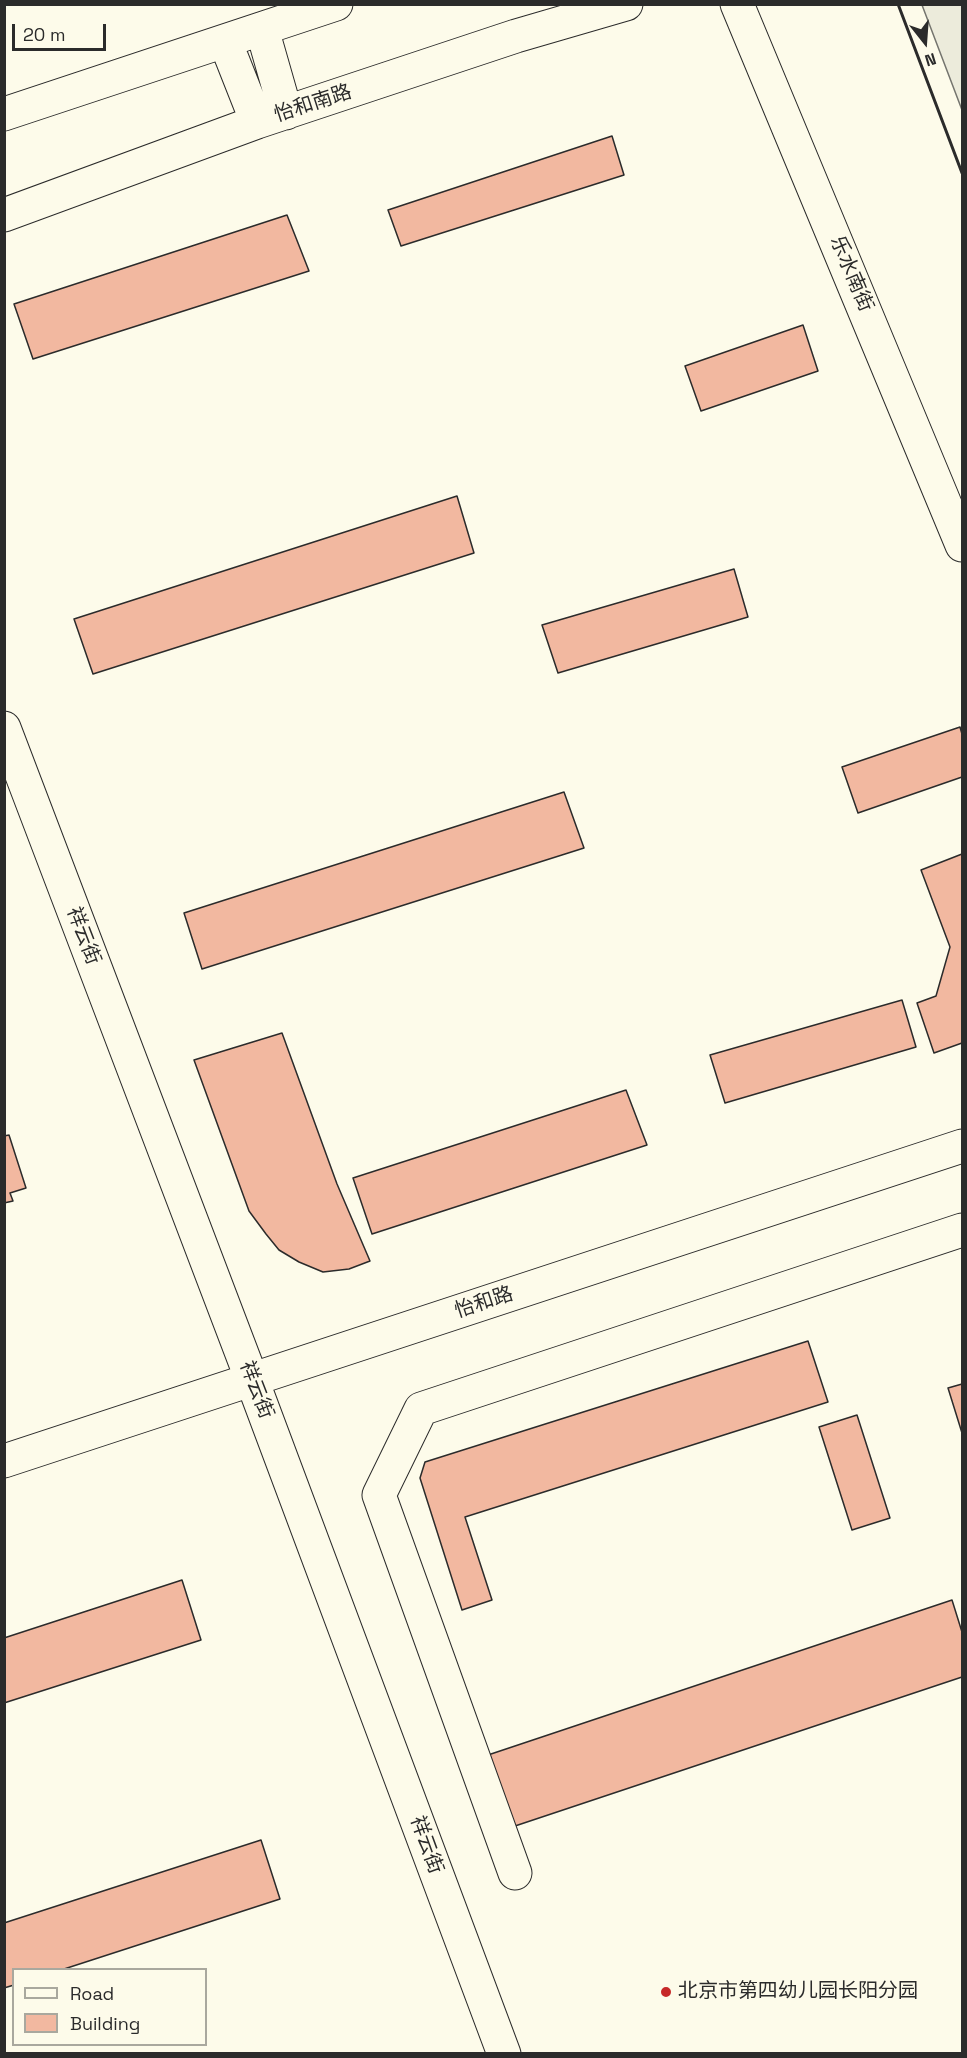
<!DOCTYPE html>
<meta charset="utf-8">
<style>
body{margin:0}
#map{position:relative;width:967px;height:2058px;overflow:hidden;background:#fdfbea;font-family:"Space Grotesk",sans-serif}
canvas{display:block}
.frame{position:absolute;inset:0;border:6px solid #2b2b2b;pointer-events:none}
.legend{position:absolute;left:12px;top:1968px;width:195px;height:78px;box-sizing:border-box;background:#fdfbea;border:2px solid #a9a89e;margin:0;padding:8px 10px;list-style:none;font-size:18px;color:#2b2b2b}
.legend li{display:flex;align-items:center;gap:12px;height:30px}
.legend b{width:30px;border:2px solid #a9a89e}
.north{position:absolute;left:895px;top:12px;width:60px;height:60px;-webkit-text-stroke:4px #fdfbea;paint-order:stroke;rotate:163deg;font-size:16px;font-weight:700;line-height:24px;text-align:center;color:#2b2b2b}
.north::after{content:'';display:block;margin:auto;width:21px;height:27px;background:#2b2b2b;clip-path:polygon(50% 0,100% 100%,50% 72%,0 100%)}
.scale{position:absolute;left:12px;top:24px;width:94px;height:27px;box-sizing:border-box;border:3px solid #2b2b2b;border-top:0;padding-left:8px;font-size:18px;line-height:21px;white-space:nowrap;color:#2b2b2b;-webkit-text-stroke:4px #fdfbea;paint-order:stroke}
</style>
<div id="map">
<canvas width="967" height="2058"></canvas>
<div class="frame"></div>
<ul class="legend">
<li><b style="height:8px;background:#fdfbea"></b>Road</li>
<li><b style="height:16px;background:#f2b8a0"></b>Building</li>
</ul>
<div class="north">N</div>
<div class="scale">20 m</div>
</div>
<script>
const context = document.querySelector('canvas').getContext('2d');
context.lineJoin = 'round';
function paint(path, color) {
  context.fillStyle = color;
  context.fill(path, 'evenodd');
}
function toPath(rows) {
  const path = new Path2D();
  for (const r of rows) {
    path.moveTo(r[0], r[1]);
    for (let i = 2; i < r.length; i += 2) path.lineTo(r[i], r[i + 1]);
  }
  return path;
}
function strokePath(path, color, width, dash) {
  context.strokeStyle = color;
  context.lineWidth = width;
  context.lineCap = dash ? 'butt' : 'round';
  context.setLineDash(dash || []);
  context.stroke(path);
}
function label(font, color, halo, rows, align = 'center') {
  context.font = font + ' "Space Grotesk","Noto Sans SC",sans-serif';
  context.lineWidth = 4.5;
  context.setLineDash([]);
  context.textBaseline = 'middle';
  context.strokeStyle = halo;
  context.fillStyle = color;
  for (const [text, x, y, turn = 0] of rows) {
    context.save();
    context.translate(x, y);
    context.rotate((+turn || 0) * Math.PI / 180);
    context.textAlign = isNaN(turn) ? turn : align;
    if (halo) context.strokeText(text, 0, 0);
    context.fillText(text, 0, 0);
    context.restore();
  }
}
const green = toPath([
 [922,5,962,5,962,110,922,5]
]);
const building = toPath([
 [612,136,624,175,401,246,388,210,612,136],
 [287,215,309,271,33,359,14,304,287,215],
 [803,325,818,371,701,411,685,366,803,325],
 [457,496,474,553,93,674,74,619,457,496],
 [734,569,748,617,558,673,542,625,734,569],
 [960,727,962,734,962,777,858,813,842,767,960,727],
 [564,792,584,848,202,969,184,913,564,792],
 [962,854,962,1043,934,1053,917,1003,936,996,950,947,921,870,962,854],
 [902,1000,916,1047,725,1103,710,1055,902,1000],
 [282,1033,337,1184,370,1261,349,1269,323,1272,299,1262,279,1250,266,1234,249,1211,194,1060,282,1033],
 [626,1090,647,1145,372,1234,353,1178,626,1090],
 [9,1135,26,1188,10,1193,13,1201,4,1203,4,1136,9,1135],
 [808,1341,828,1402,465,1517,492,1600,462,1610,420,1478,425,1462,808,1341],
 [962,1384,962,1433,948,1388,962,1384],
 [857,1415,890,1518,852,1530,819,1427,857,1415],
 [182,1580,201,1640,4,1703,4,1638,182,1580],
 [952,1600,962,1632,962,1677,503,1830,479,1758,952,1600],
 [261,1840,280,1899,61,1970,14,1970,14,1985,4,1988,4,1923,261,1840]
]);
const minor = toPath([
 [737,4,962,545],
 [262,29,286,113],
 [225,41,257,122],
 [4,114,336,4],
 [4,215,257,122,516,36,626,4],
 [4,728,252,1380,504,2054],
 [4,1461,962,1146],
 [515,1873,379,1495,421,1409,962,1230]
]);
const wall = toPath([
 [898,4,962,173]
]);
const markers = [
 [666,1992,6,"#c62828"]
];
const streetNames = [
 ["怡和南路",313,104,-18],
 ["乐水南街",851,274,67],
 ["祥云街",83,936,69],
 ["怡和路",484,1303,-18],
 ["祥云街",256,1390,69],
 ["祥云街",426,1845,70]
];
const poiNames = [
 ["北京市第四幼儿园长阳分园",678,1992]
];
paint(green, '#ecebdb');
strokePath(green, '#74746e', 1.5);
paint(building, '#f2b8a0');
strokePath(building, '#2b2b2b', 1.5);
strokePath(minor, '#2b2b2b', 35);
strokePath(minor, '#fdfbea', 33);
strokePath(wall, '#2b2b2b', 3);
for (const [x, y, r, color] of markers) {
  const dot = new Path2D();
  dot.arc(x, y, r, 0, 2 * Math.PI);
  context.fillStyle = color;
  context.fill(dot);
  strokePath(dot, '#fdfbea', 2);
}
label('20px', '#2b2b2b', '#fdfbea', streetNames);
label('20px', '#2b2b2b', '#fdfbea', poiNames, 'left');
</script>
